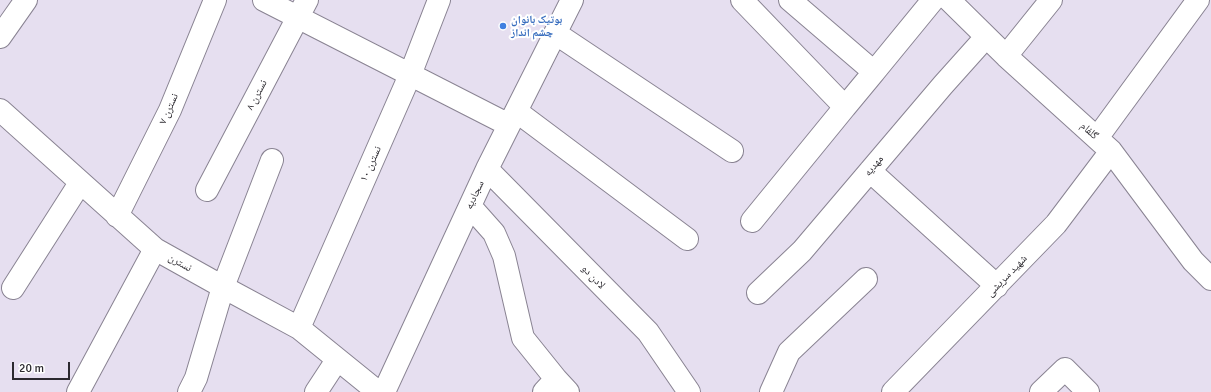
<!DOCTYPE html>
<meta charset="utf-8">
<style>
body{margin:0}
#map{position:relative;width:1211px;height:392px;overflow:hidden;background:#e6dff0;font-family:Signika,sans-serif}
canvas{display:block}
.scale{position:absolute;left:12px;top:362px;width:58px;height:18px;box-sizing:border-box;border:2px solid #2b292f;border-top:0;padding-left:5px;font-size:12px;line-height:14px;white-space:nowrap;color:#2b292f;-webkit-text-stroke:3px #fff;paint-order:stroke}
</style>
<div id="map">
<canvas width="1211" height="392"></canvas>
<div class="scale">20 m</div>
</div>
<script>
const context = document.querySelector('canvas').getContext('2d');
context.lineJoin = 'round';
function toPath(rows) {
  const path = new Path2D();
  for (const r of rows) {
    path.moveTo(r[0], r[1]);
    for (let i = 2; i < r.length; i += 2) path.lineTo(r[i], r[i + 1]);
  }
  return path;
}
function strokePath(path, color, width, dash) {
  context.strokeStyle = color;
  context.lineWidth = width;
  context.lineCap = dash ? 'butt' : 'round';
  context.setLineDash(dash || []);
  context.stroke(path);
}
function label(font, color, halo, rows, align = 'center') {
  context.font = font + ' Signika,"Noto Naskh Arabic",sans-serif';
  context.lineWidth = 4;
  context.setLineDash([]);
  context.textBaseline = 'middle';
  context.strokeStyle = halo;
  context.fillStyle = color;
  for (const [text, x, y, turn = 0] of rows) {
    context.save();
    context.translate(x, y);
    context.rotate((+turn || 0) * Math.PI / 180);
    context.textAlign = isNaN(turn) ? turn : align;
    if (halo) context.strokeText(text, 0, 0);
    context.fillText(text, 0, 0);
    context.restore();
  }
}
const minor = toPath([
 [264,0,509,125],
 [742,0,845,107,752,221],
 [790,0,874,72,933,0],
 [949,0,1006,56,1111,151,1193,261,1211,279],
 [555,33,732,151],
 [0,37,26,0],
 [1006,56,1051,0],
 [845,107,874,72],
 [0,110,155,249,223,287,299,328,378,392],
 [516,111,687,239],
 [1097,138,1198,0],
 [487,169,648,332,689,392],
 [870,171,997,286],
 [207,190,307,0],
 [470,206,494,233,504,256,523,338,556,379],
 [117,216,170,110,215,0],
 [13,288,80,183],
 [758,293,802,251,943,85,986,37],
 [299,328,410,75,439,0],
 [78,392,155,249],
 [189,392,196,378,223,287,272,160],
 [316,392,337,360],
 [384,392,487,169,572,0],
 [544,392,556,379,568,392],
 [771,392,789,352,866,279],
 [893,392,1056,224,1111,151],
 [1041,392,1065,369,1088,392]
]);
const markers = [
 [503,26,4,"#3f7fe0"]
];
const shopNames = [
 ["بوتیک بانوان",511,20],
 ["چشم انداز",511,33]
];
const streetNames = [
 ["نسترن ۸",257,95,-62],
 ["نسترن ۷",169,109,-66],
 ["گلفام",1089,131,42],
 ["نسترن ۱۰",371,164,-66],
 ["مهدیه",874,166,-50],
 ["سجادیه",475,195,-65],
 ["نسترن",180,263,30],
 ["شهید سریشی",1007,276,-46],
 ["لادن دو",593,277,46]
];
strokePath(minor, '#898392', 24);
strokePath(minor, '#fff', 22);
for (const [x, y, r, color] of markers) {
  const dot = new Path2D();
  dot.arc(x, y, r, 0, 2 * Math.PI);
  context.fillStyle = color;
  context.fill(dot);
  strokePath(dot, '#fff', 1.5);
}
label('bold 11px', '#366cbe', '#fff', shopNames, 'left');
label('11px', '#2b292f', '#fff', streetNames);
</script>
